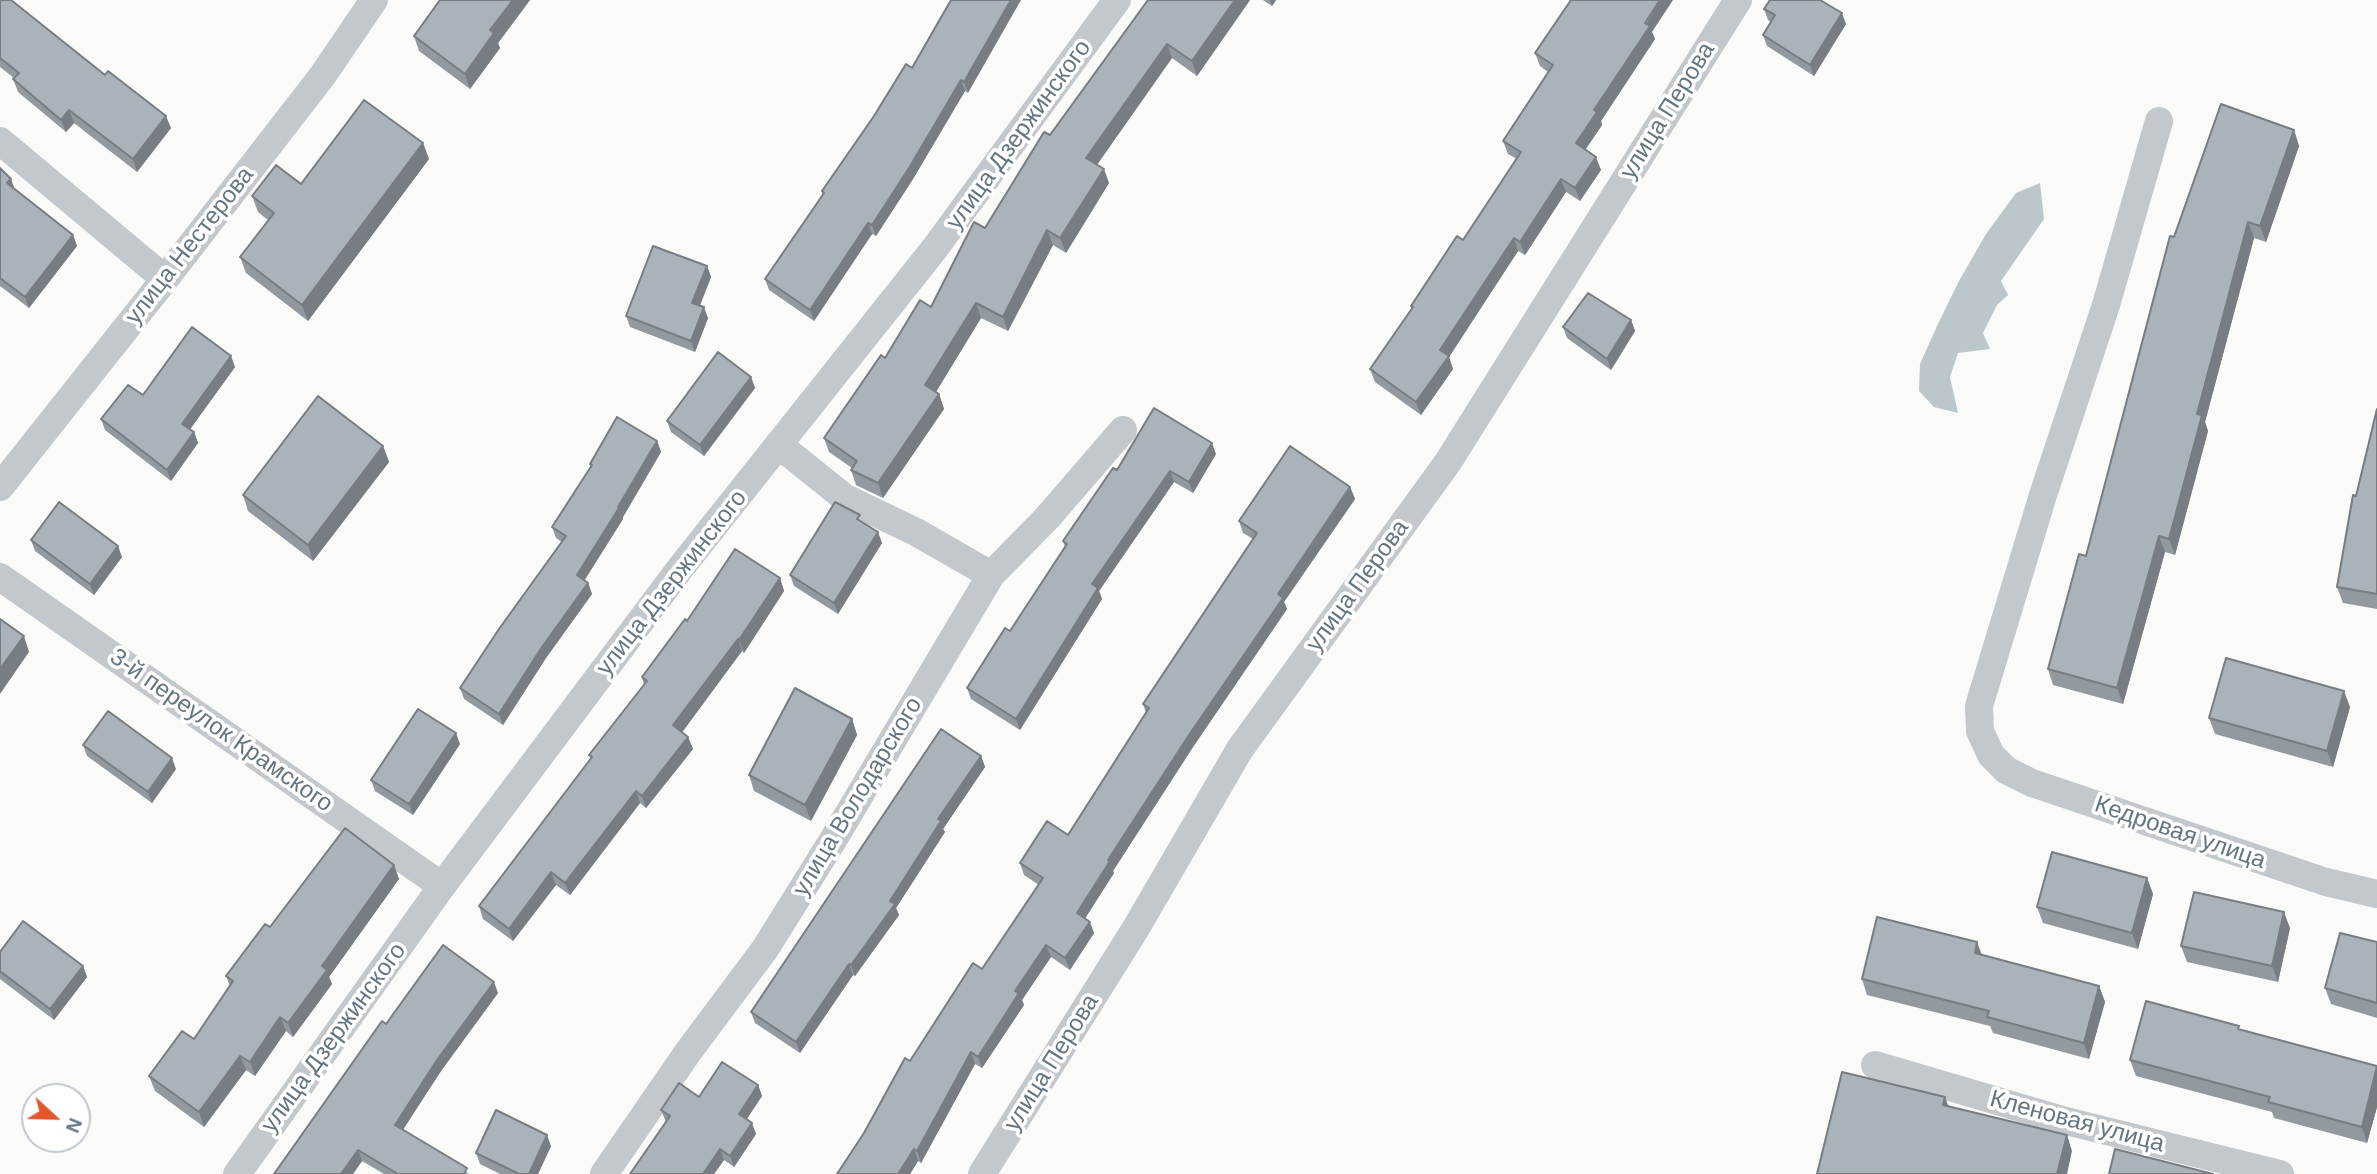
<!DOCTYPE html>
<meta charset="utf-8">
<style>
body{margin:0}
#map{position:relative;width:2377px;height:1174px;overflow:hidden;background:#fafaf8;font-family:Helvetica,sans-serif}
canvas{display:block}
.north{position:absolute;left:21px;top:1083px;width:70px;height:70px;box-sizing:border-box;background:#fff;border:2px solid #c1c8cd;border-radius:50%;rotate:112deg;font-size:19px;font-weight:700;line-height:28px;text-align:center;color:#657683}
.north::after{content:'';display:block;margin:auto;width:24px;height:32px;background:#e4572e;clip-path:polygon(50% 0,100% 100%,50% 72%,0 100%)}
</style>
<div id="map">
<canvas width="2377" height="1174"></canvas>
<div class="north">N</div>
</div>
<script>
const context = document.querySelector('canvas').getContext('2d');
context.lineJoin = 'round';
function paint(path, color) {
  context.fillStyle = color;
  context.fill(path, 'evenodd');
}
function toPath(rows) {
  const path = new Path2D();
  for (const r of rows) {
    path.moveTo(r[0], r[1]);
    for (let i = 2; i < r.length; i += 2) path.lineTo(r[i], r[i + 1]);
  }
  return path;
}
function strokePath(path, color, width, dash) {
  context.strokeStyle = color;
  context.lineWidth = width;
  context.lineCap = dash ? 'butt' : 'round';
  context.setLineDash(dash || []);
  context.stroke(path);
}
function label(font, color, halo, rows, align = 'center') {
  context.font = font + ' Helvetica,sans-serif';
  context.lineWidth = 7;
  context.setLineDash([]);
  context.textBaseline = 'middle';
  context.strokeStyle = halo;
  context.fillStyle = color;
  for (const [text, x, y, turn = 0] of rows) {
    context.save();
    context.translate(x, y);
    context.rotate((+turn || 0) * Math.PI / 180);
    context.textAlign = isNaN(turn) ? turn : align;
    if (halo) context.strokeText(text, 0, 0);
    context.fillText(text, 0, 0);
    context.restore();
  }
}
const water = toPath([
 [2040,183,2044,219,2001,281,2008,295,1997,305,1983,333,1990,349,1958,353,1950,377,1958,413,1934,407,1919,391,1920,364,1937,326,1959,281,1986,234,2016,193]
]);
const minor = toPath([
 [2159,121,2106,305,2043,495,1979,706,1980,731,1991,755,2006,770,2032,783,2326,882,2377,894],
 [0,141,165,279],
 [779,445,845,498,916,532,991,575],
 [0,487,165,279,323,75,374,0],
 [0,577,442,886],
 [1875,1065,2062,1120,2280,1174],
 [237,1174,442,886,682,566,935,248,1117,0],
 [604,1174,688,1052,765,949,833,840,991,575,1047,518,1123,430],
 [982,1174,1136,928,1240,749,1448,462,1738,0]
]);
const wall = toPath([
 [0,0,171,128,137,172,74,123,66,132,18,92,13,79,14,78,0,67],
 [440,0,530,0,498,43,500,48,470,89,419,51,414,36],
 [951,0,968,93,965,91,913,179,876,236,872,234,814,321,769,290,765,279,823,195,822,191,912,68],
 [1148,0,1250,0,1197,76,1172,58,1097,164,1109,183,1066,253,1053,245,1008,331,981,318,936,392,939,394,944,409,883,498,856,485,851,470,852,468,829,452,824,438,885,358,931,307,985,228],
 [1263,0,1276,0,1272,6],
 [1764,9,1846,24,1814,76,1767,46,1763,35,1771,22,1768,20],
 [1652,32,1655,39,1601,121,1602,125,1585,150,1601,170,1580,201,1566,192,1525,255,1518,251,1449,357,1453,369,1421,415,1375,382,1370,369,1412,309,1411,306,1463,240,1517,159,1508,154,1503,141,1548,72,1540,66,1535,53],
 [2294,130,2299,146,2266,242,2254,238,2205,422,2208,431,2175,555,2165,552,2123,704,2053,685,2048,669,2086,556,2174,237],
 [423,143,429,159,308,321,246,273,240,257,268,220,258,212,252,196,301,184],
 [0,168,15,190,73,235,77,246,29,308,0,286],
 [707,266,711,277,700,306,708,318,695,352,630,327,626,316],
 [1631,320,1635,331,1611,370,1567,338,1563,327],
 [235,367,190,429,194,432,198,443,171,481,105,430,101,419,143,395],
 [751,377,755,388,704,456,671,432,667,421],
 [2377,409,2377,609,2343,603,2337,587,2356,496],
 [657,441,661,452,623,517,623,519,584,580,588,583,592,594,546,658,503,725,464,699,460,688,562,542,556,538,552,527,591,467,590,464],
 [383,446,389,462,313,561,248,511,243,495],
 [1216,454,1193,493,1174,482,1099,591,1102,599,1020,730,971,699,967,688,1010,631,1065,547,1063,541,1117,470],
 [1350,487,1355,499,1284,602,1287,609,1193,747,1113,871,1114,873,1085,918,1094,933,1070,970,1051,957,1022,1000,1024,1005,982,1068,975,1064,921,1163,918,1161,910,1174,837,1174,910,1061,982,969,1039,885,1024,875,1020,863,1068,835,1146,713,1143,704,1253,539,1243,533,1239,521],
 [863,523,882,543,838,614,794,586,790,575],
 [31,540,122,557,94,595,35,551],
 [780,578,784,591,744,653,742,651,682,732,688,737,693,749,646,808,640,803,570,895,556,885,513,941,483,919,479,906,591,759,589,755,644,685,642,677,687,621],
 [2350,707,2333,767,2215,734,2209,718],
 [852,719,857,735,811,821,754,791,749,775],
 [460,744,413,815,375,791,371,780],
 [83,745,176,769,152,803,87,756],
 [981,756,985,767,943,829,945,832,896,908,899,915,855,976,853,975,800,1053,755,1023,751,1012],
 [394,865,399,879,329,977,332,984,293,1037,286,1031,255,1076,246,1070,204,1127,155,1091,149,1076,194,1039,230,986,226,976,270,927],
 [2147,878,2153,894,2138,949,2043,923,2037,907],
 [2290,928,2278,982,2187,962,2181,946],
 [2377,942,2377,1018,2331,1004,2325,988],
 [0,952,83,966,87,977,54,1020,0,979],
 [1982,955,2099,986,2105,1002,2089,1059,1993,1033,1990,1026,1867,995,1862,979],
 [498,993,441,1071,403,1129,469,1174,384,1174,362,1161,353,1174,274,1174,386,1024],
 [2240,1030,2377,1066,2377,1107,2367,1143,2274,1118,2272,1112,2136,1076,2130,1060],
 [758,1085,762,1096,746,1119,756,1134,734,1167,724,1160,714,1174,630,1174,666,1122,661,1110,699,1097],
 [551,1146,538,1174,500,1174,480,1164,476,1153]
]);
const shadedWall = toPath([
 [513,0,530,0,498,43,500,48,470,89,465,74,490,30],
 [1011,0,1021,0,968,93,964,82],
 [1235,0,1250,0,1197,76,1192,61],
 [1270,0,1276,0,1272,6],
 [1660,0,1673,0,1652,32,1655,39,1601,121,1602,125,1581,156,1576,143,1594,110],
 [1842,13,1846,24,1814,76,1810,65],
 [1167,44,1172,58,1092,172,1086,158],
 [961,80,965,91,913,179,876,236,872,225],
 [69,110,74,123,66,132,61,120],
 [166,116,171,128,137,172,133,159],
 [2294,130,2299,146,2266,242,2260,226],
 [423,143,429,159,308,321,302,305],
 [1596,157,1601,170,1580,201,1575,188],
 [1104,169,1109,183,1066,253,1060,238],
 [11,179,15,190,7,183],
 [1561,179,1566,192,1525,255,1520,242],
 [2248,222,2254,238,2205,422,2208,431,2175,555,2169,539,2197,414],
 [868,223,872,234,814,321,810,310],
 [1047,230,1053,245,1008,331,1003,317],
 [73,235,77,246,29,308,25,297],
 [1514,238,1518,251,1449,357,1453,369,1421,415,1416,402,1440,350],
 [707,266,711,277,696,314,692,303],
 [976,303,981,318,931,400,925,385],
 [704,307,708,318,695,352,691,341],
 [1631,320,1635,331,1611,370,1607,359],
 [231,356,235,367,186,435,182,424],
 [751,377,755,388,704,456,700,445],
 [939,394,944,409,883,498,878,483],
 [194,432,198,443,171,481,167,470],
 [657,441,661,452,623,517,623,519,581,586,577,575],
 [1212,443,1216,454,1193,493,1189,482],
 [383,446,389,462,313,561,308,545],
 [1170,471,1174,482,1099,591,1102,599,1020,730,1016,719,1092,584],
 [1350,487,1355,499,1284,602,1287,609,1193,747,1113,871,1114,873,1081,925,1077,913,1108,860,1278,594],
 [878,532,882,543,838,614,834,603],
 [2159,536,2165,552,2123,704,2117,688],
 [118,546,122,557,94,595,90,584],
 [780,578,784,591,744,653,739,640],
 [588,583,592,594,546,658,503,725,499,714,542,647],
 [24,636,29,652,0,694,0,669],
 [738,639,742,651,678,738,673,725],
 [2344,691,2350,707,2333,767,2327,751],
 [852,719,857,735,811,821,805,805],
 [456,733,460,744,413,815,409,804],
 [688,737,693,749,646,808,642,796],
 [981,756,985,767,943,829,945,832,896,908,899,915,855,976,851,965,938,819],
 [172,758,176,769,152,803,148,792],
 [636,791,640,803,570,895,565,883],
 [394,865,399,879,329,977,332,984,293,1037,288,1023,322,966],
 [551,872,556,885,513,941,509,929],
 [2147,878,2153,894,2138,949,2132,933],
 [2284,912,2290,928,2278,982,2272,966],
 [1090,922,1094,933,1070,970,1065,958],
 [1977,942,1983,958,1975,953],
 [1046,945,1051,957,1022,1000,1024,1005,982,1068,978,1057,1015,991],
 [849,964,853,975,800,1053,796,1042],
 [83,966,87,977,54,1020,50,1009],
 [494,982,498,993,441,1071,399,1136,395,1125,437,1060],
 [2099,986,2105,1002,2089,1059,2084,1043],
 [280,1017,286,1031,255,1076,250,1062],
 [971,1052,975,1064,921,1163,917,1151],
 [240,1056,246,1070,204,1127,199,1112],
 [2377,1069,2377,1107,2367,1143,2362,1127],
 [758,1085,762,1096,743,1125,739,1114],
 [1945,1097,1951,1113,1943,1105],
 [752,1123,756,1134,734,1167,730,1156],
 [547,1135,551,1146,538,1174,529,1174],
 [2067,1135,2072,1151,2067,1174,2057,1174],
 [720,1149,724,1160,714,1174,703,1174],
 [914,1149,918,1161,910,1174,898,1174],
 [358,1150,362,1161,353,1174,341,1174]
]);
const building = toPath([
 [0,0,11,0,105,75,108,71,166,116,133,159,69,110,61,120,13,79,19,73,0,58,0,0],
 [440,0,513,0,490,30,494,33,465,74,414,36,440,0],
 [951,0,1011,0,964,82,961,80,909,168,872,225,868,223,810,310,765,279,824,193,822,191,874,116,906,64,912,68,951,0],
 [1148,0,1235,0,1192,61,1167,44,1086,158,1104,169,1060,238,1047,230,1003,317,976,303,925,385,939,394,878,483,851,470,857,461,824,438,881,355,885,358,920,300,931,307,974,222,985,228,1044,132,1050,135,1148,0],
 [1571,0,1660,0,1645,23,1650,26,1594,110,1597,112,1576,143,1596,157,1575,188,1561,179,1520,242,1514,238,1440,350,1449,356,1416,402,1370,369,1413,307,1411,306,1457,236,1463,240,1521,152,1503,141,1553,65,1535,53,1571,0],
 [1770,0,1820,0,1842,13,1810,65,1763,35,1775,15,1764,9,1770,0],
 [364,100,423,143,302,305,240,257,274,213,252,196,276,165,301,184,364,100],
 [2221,104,2294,130,2260,226,2248,222,2197,414,2202,415,2169,539,2159,536,2117,688,2048,669,2079,554,2086,556,2170,236,2174,237,2221,104],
 [0,168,11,179,7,183,73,235,25,297,0,278,0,168],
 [653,246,707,266,692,303,704,307,691,341,626,316,653,246],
 [1588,293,1631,320,1607,359,1563,327,1588,293],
 [192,327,231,356,182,424,194,432,167,470,101,419,128,385,143,395,192,327],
 [718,352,751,377,700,445,667,421,718,352],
 [318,396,383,446,308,545,243,495,318,396],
 [1154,408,1212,443,1189,482,1170,471,1092,584,1098,588,1016,719,967,688,1005,628,1010,631,1067,544,1063,541,1113,468,1117,470,1154,408],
 [2377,409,2377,594,2337,587,2353,495,2356,496,2377,409],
 [617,417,657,441,618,507,619,508,577,575,588,583,542,647,499,714,460,688,499,629,566,536,552,527,592,465,590,464,617,417],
 [1290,446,1350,487,1278,594,1283,598,1189,735,1108,860,1110,861,1077,913,1090,922,1065,958,1046,945,1015,991,1019,993,978,1057,971,1052,917,1151,914,1149,898,1174,837,1174,864,1133,905,1058,910,1061,973,963,982,969,1043,878,1020,863,1047,821,1068,835,1149,708,1143,704,1257,533,1239,521,1290,446],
 [59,502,118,546,90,584,31,540,59,502],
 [835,502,860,515,857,519,878,532,834,603,790,575,835,502],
 [735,549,780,578,739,640,738,639,673,725,688,737,642,796,636,791,565,883,551,872,509,929,479,906,592,757,589,755,647,681,642,677,685,619,687,621,735,549],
 [0,619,24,636,0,669,0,619],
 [2226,658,2344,691,2327,751,2209,718,2226,658],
 [795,688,852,719,805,805,749,775,795,688],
 [418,709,456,733,409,804,371,780,418,709],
 [108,711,172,758,148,792,83,745,108,711],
 [941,729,981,756,938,819,941,821,890,901,895,904,851,965,849,964,796,1042,751,1012,941,729],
 [345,828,394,865,322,966,327,970,288,1023,280,1017,250,1062,240,1056,199,1112,149,1076,182,1031,194,1039,233,981,226,976,265,924,270,927,345,828],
 [2052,852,2147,878,2132,933,2037,907,2052,852],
 [2194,892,2284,912,2272,966,2181,946,2194,892],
 [1877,917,1977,942,1975,953,2099,986,2084,1043,1987,1017,1989,1011,1862,979,1877,917],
 [23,921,83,966,50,1009,0,971,0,952,23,921],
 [2340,933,2377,942,2377,1003,2325,988,2340,933],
 [443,945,494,982,437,1060,395,1125,467,1168,464,1174,398,1174,358,1150,341,1174,274,1174,382,1021,386,1024,443,945],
 [2146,1001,2239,1026,2238,1029,2377,1066,2362,1127,2268,1102,2270,1097,2130,1060,2146,1001],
 [722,1062,758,1085,739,1114,752,1123,730,1156,720,1149,703,1174,630,1174,670,1116,661,1110,679,1083,699,1097,722,1062],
 [1842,1072,1945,1097,1943,1105,2067,1135,2057,1174,1817,1174,1842,1072],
 [496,1110,547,1135,529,1174,519,1174,476,1153,496,1110],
 [2115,1149,2213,1174,2109,1174,2115,1149]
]);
const streetNames = [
 ["улица Перова",1668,111,-58],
 ["улица Дзержинского",1019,135,-54],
 ["улица Нестерова",190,246,-52],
 ["улица Дзержинского",672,583,-52],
 ["улица Перова",1358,586,-54],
 ["3-й переулок Крамского",221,731,35],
 ["улица Володарского",858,797,-59],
 ["Кедровая улица",2180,833,19],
 ["улица Дзержинского",334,1038,-54],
 ["улица Перова",1052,1063,-58],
 ["Кленовая улица",2077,1122,15]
];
paint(water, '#bbc7cb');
strokePath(minor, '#c3c8cc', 28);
paint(wall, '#929a9f');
paint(shadedWall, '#777d82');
paint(building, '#aab3b9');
strokePath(building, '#777d82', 2);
label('24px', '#657683', '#fff', streetNames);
</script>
